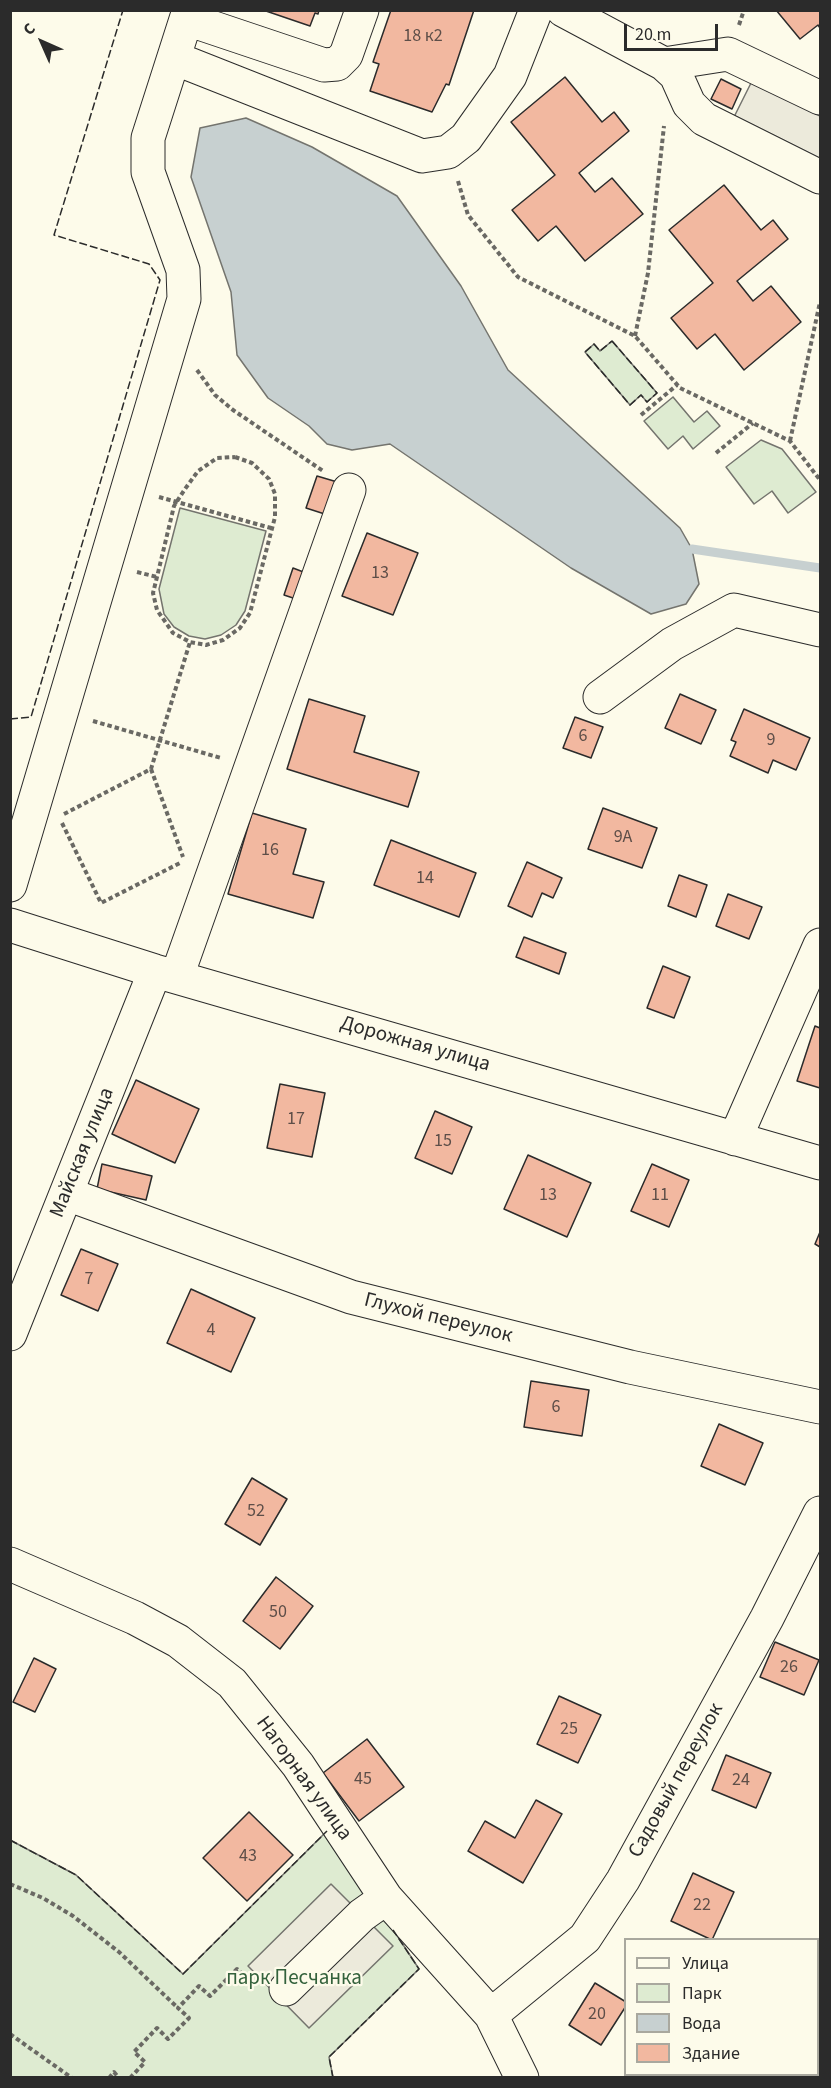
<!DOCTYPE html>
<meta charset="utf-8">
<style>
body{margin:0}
#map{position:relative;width:831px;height:2088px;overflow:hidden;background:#fdfbea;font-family:"Source Sans 3",sans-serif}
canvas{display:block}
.frame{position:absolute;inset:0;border:12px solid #2b2b2b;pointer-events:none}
.legend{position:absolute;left:624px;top:1938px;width:195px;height:138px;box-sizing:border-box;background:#fdfbea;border:2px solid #a9a89e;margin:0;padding:8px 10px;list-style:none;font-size:18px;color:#2b2b2b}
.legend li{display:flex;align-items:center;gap:12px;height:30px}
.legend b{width:30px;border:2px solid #a9a89e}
.north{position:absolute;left:12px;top:12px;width:60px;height:60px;-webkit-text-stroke:4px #fdfbea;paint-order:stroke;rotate:315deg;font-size:16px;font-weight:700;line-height:24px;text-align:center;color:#2b2b2b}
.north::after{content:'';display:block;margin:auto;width:21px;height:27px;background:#2b2b2b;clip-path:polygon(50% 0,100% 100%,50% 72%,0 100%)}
.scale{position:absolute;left:624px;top:24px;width:94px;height:27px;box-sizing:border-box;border:3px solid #2b2b2b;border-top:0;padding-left:8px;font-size:18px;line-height:21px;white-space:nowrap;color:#2b2b2b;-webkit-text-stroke:4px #fdfbea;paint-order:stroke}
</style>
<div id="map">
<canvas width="831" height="2088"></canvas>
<div class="frame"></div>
<ul class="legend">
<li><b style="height:8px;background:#fdfbea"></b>Улица</li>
<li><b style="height:16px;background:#deebd1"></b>Парк</li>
<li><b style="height:16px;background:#c7d0d0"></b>Вода</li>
<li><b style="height:16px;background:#f2b8a0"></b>Здание</li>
</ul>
<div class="north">С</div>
<div class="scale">20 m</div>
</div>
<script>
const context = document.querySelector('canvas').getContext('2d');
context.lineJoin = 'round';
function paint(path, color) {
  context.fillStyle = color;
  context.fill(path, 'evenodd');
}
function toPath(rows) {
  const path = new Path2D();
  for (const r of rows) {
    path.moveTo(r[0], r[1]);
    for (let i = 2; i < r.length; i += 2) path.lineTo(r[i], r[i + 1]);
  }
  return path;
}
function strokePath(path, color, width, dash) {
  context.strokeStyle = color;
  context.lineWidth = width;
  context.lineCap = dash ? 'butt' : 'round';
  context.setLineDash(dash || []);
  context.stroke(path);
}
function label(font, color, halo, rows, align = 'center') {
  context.font = font + ' "Source Sans 3",sans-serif';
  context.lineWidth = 4.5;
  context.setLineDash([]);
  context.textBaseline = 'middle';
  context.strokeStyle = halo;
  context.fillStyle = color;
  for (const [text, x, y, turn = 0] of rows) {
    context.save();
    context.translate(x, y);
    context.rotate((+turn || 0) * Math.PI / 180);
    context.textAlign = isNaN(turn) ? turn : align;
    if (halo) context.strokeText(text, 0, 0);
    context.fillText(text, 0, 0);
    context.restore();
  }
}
const green = toPath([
 [612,341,657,393,647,402,641,395,630,405,585,352,594,344,600,351,612,341],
 [673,397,694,422,707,411,720,426,693,449,683,436,668,449,644,421,673,397],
 [761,440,782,449,816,492,788,513,772,491,754,504,726,467,761,440],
 [180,508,266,531,245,611,236,625,221,635,205,639,189,636,174,627,164,614,159,589,180,508],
 [328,1830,419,1969,329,2057,333,2077,11,2077,10,1840,76,1875,183,1974,328,1830]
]);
const parking = toPath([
 [752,81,820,116,820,163,733,119,752,81],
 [331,1884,393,1946,309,2028,248,1966,331,1884]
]);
const water = toPath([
 [246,118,312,147,397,196,461,286,508,370,680,528,692,549,699,584,686,604,651,614,571,568,390,444,352,450,327,444,309,426,268,398,237,355,231,292,191,177,200,128,246,118]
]);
const stream = toPath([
 [692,549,820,568]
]);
const building = toPath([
 [263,10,319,10,318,14,315,13,310,26,263,10],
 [391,10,474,10,449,85,446,84,432,112,370,91,379,64,373,62,391,10],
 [776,10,820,10,820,28,818,25,800,39,776,10],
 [565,77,602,122,614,112,629,131,579,173,595,192,612,178,643,214,585,261,556,226,538,241,512,210,555,175,511,122,565,77],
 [721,79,741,89,732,109,711,99,721,79],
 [724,185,761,230,773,220,788,239,737,281,753,301,771,286,801,322,744,370,715,334,697,349,671,318,713,283,669,230,724,185],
 [317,476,344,484,334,517,306,508,317,476],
 [367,533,418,553,393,615,342,596,367,533],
 [293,568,306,573,296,599,284,595,293,568],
 [680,694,716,710,701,744,665,728,680,694],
 [309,699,365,716,354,752,419,772,408,807,287,769,309,699],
 [744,709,810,738,796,770,773,760,768,773,730,756,736,742,731,740,744,709],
 [575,717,603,727,591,758,563,748,575,717],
 [603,808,657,828,642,868,588,849,603,808],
 [252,813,306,829,293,874,324,882,313,918,228,894,252,813],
 [391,840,476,873,459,917,374,885,391,840],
 [527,862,562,878,553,898,542,893,532,917,508,906,527,862],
 [679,875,707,885,696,917,668,906,679,875],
 [728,894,762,907,749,939,716,926,728,894],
 [524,937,566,953,559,974,516,957,524,937],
 [663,966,690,977,674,1018,647,1008,663,966],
 [815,1026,820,1028,820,1088,797,1081,815,1026],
 [136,1080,199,1109,175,1163,112,1134,136,1080],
 [280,1084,325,1093,312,1157,267,1148,280,1084],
 [435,1111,472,1127,452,1174,415,1158,435,1111],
 [528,1155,591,1183,567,1237,504,1209,528,1155],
 [102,1164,152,1176,146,1200,97,1189,102,1164],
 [652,1164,689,1180,669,1227,631,1211,652,1164],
 [820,1232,820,1247,815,1244,820,1232],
 [81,1249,118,1264,98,1311,61,1295,81,1249],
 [191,1289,255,1318,231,1372,167,1343,191,1289],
 [531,1381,589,1390,582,1436,524,1427,531,1381],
 [719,1424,763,1443,745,1485,701,1466,719,1424],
 [252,1478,287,1499,260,1545,225,1524,252,1478],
 [276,1577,313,1606,280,1649,243,1621,276,1577],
 [775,1642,819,1660,804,1695,760,1677,775,1642],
 [34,1658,56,1669,35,1712,13,1702,34,1658],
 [559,1696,601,1715,578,1763,537,1744,559,1696],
 [367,1739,404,1787,359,1821,323,1773,367,1739],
 [726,1755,771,1773,756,1808,712,1790,726,1755],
 [536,1800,562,1814,523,1883,468,1851,485,1821,515,1838,536,1800],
 [249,1812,293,1855,247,1901,203,1858,249,1812],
 [693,1873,734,1892,712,1940,671,1921,693,1873],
 [595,1983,626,2002,626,2006,601,2045,569,2025,595,1983],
 [744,2074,775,2074,778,2078,741,2078,744,2074]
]);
const path = toPath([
 [739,25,744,10],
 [458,181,468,215,518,277,635,336,680,388,790,441,820,480],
 [635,336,648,273,664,126],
 [197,370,215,395,233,410,323,471],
 [641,415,677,385],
 [790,441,820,302],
 [716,453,753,423],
 [235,457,252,463,269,479,275,494,275,517,250,613,240,628,223,640,206,645,190,642,173,633,157,610,153,593,157,577,174,506,185,489,198,471,217,458,235,457],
 [159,497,271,528],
 [137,572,157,577],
 [93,721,221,758],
 [151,769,183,857],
 [64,814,151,769,190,642],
 [62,823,101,903,182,862],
 [10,1884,43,1898,73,1916,119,1952,178,2008],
 [10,2034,72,2078],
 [109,2078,114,2072,119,2078],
 [130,2078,145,2062,134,2052,157,2028,168,2039,189,2018,178,2008,199,1986,210,1996,237,1969,254,1986]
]);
const minor = toPath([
 [563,10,664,64,676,75,689,104,704,119,820,177],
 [187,19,324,65,337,64,346,55,362,10],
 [174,58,422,156,448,152,466,138,510,76,536,10],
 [664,64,728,54,820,98],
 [600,697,672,644,734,610,820,630],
 [10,885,184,299,183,270,148,172,148,138,189,10],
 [10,925,155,971,820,1163],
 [177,976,349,490],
 [735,1139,820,945],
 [67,1194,351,1297,630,1367,820,1407],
 [10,1334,155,971],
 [10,1564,135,1618,178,1641,232,1683,298,1765,386,1898,491,2015,522,2078],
 [286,1989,362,1915,386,1898],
 [491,2015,585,1938,623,1880,767,1618,820,1513]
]);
const fence = toPath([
 [612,341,657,393,647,402,641,395,630,405,585,352,594,344,600,351,612,341],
 [10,719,31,717,160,280,149,264,54,235,123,10],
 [10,1840,76,1875,183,1974,327,1831],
 [333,2078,329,2057,419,1969,393,1930]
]);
const numberNames = [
 ["18 к2",423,37],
 ["13",380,574],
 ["6",583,737],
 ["9",771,741],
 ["9А",623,838],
 ["16",270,851],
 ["14",425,879],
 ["17",296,1120],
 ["15",443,1142],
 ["13",548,1196],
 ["11",660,1196],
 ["7",89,1280],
 ["4",211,1331],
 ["6",556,1408],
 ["52",256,1512],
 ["50",278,1613],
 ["26",789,1668],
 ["25",569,1730],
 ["45",363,1780],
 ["24",741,1781],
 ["43",248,1857],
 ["22",702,1906],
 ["20",597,2015]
];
const streetNames = [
 ["Дорожная улица",415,1045,16],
 ["Майская улица",83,1153,-68],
 ["Глухой переулок",438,1319,14],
 ["Нагорная улица",303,1779,54],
 ["Садовый переулок",677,1781,-61]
];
const parkNames = [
 ["парк Песчанка",294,1979]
];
paint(green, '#deebd1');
strokePath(green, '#74746e', 1.5);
paint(parking, '#eceadb');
strokePath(parking, '#74746e', 1.5);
paint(water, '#c7d0d0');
strokePath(water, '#74746e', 1.5);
strokePath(stream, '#c7d0d0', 9);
paint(building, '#f2b8a0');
strokePath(building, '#2b2b2b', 1.5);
strokePath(minor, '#2b2b2b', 35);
strokePath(path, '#6a6964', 4, [4.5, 3]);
strokePath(minor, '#fdfbea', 33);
strokePath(fence, '#2b2b2b', 1.5, [8, 3]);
label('18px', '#5d4e48', null, numberNames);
label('21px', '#2b2b2b', '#fdfbea', streetNames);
label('21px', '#34623c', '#fdfbea', parkNames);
</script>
